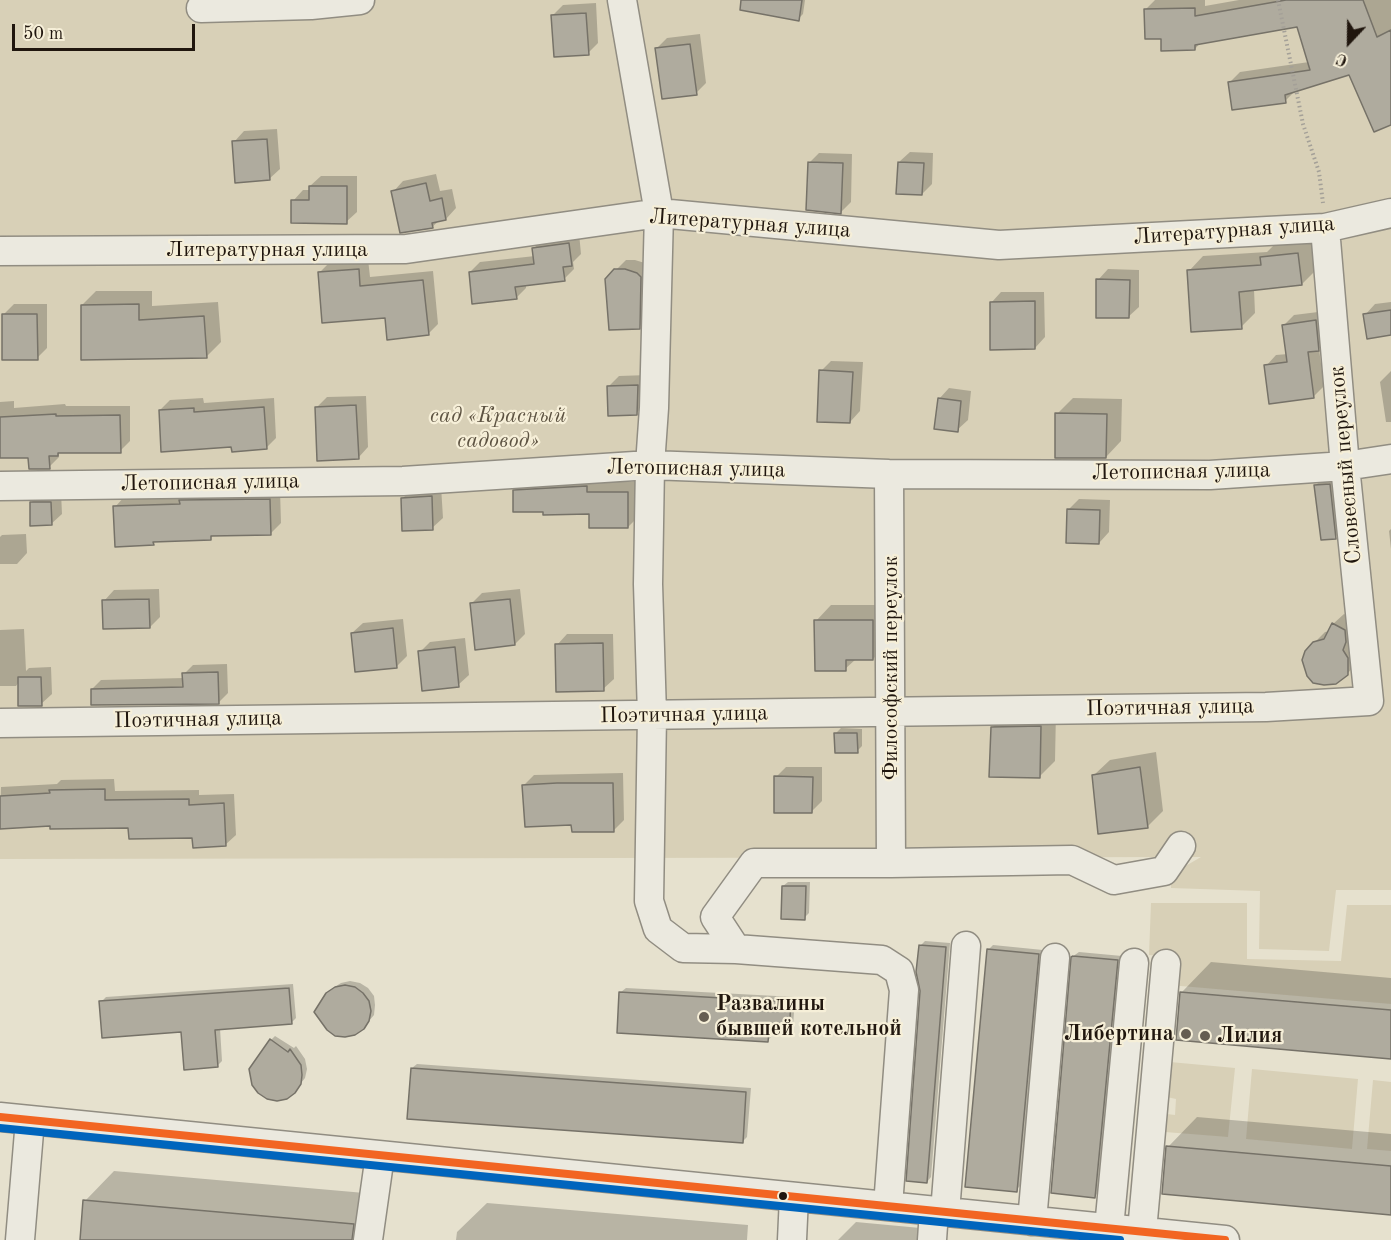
<!DOCTYPE html>
<meta charset="utf-8">
<style>
body{margin:0}
#map{position:relative;width:1391px;height:1240px;overflow:hidden;background:#e6e1ce;font-family:"Old Standard TT",serif}
canvas{display:block}
.north{position:absolute;left:1319px;top:12px;width:60px;height:60px;-webkit-text-stroke:4px #f6efd8;paint-order:stroke;rotate:202deg;font-size:16px;font-weight:700;line-height:24px;text-align:center;color:#20160e}
.north::after{content:'';display:block;margin:auto;width:21px;height:27px;background:#20160e;clip-path:polygon(50% 0,100% 100%,50% 72%,0 100%)}
.scale{position:absolute;left:12px;top:24px;width:183px;height:27px;box-sizing:border-box;border:3px solid #20160e;border-top:0;padding-left:8px;font-size:18px;line-height:21px;white-space:nowrap;color:#20160e;-webkit-text-stroke:4px #f6efd8;paint-order:stroke}
</style>
<div id="map">
<canvas width="1391" height="1240"></canvas>
<div class="north">С</div>
<div class="scale">50 m</div>
</div>
<script>
const context = document.querySelector('canvas').getContext('2d');
context.lineJoin = 'round';
function paint(path, color) {
  context.fillStyle = color;
  context.fill(path, 'evenodd');
}
function toPath(rows) {
  const path = new Path2D();
  for (const r of rows) {
    path.moveTo(r[0], r[1]);
    for (let i = 2; i < r.length; i += 2) path.lineTo(r[i], r[i + 1]);
  }
  return path;
}
function strokePath(path, color, width, dash) {
  context.strokeStyle = color;
  context.lineWidth = width;
  context.lineCap = dash ? 'butt' : 'round';
  context.setLineDash(dash || []);
  context.stroke(path);
}
function label(font, color, halo, rows, align = 'center') {
  context.font = font + ' "Old Standard TT",serif';
  context.lineWidth = 4.5;
  context.setLineDash([]);
  context.textBaseline = 'middle';
  context.strokeStyle = halo;
  context.fillStyle = color;
  for (const [text, x, y, turn = 0] of rows) {
    context.save();
    context.translate(x, y);
    context.rotate((+turn || 0) * Math.PI / 180);
    context.textAlign = isNaN(turn) ? turn : align;
    if (halo) context.strokeText(text, 0, 0);
    context.fillText(text, 0, 0);
    context.restore();
  }
}
const green = toPath([
 [0,0,1391,0,1391,890,1336,890,1329,951,1259,949,1260,891,1171,888,1170,875,1201,857,0,859],
 [1151,903,1247,903,1247,959,1341,961,1347,905,1391,905,1391,1004,1169,985,1172,957,1149,955],
 [1170,1062,1235,1068,1228,1137,1165,1132,1167,1114,1175,1115,1176,1099,1167,1097],
 [1252,1069,1358,1079,1352,1149,1246,1139],
 [1373,1080,1391,1082,1391,1151,1367,1149]
]);
const shadow = toPath([
 [776,0,805,0,803,14,798,19],
 [1155,0,1205,0,1205,6,1239,0,1391,0,1391,123,1350,74,1296,90,1285,101,1230,82,1240,72,1309,62,1298,26,1201,42,1195,49,1162,38,1146,9],
 [596,3,598,43,588,53,552,16,563,5],
 [700,34,706,83,696,93,657,48,667,38],
 [277,129,280,169,269,179,234,142,244,131],
 [910,152,933,153,932,184,922,194,899,162],
 [819,153,852,154,851,202,841,212,809,163],
 [436,174,440,191,452,189,456,208,446,219,440,220,432,227,393,192,403,181],
 [321,176,357,176,357,212,346,222,293,201,303,190,310,190,310,186],
 [579,233,581,254,573,262,574,269,564,279,526,284,526,288,516,298,470,272,480,262,535,256,534,248,544,238],
 [1312,239,1316,270,1302,284,1254,289,1255,313,1241,327,1189,271,1203,256,1267,252,1276,243],
 [368,259,370,277,433,271,438,324,428,334,386,316,320,272,330,262],
 [626,260,635,260,648,264,649,317,639,327,607,279],
 [1108,269,1139,270,1139,307,1128,317,1098,280],
 [96,291,152,291,152,306,218,302,221,342,207,356,82,305],
 [1001,292,1044,292,1045,337,1035,348,991,303],
 [1391,302,1391,334,1365,315,1375,304],
 [14,304,47,304,47,348,37,358,4,314],
 [1326,311,1328,339,1319,349,1324,386,1313,397,1266,366,1276,355,1288,354,1284,325,1294,315],
 [831,361,863,362,860,411,850,422,821,371],
 [1391,371,1391,422,1386,422,1380,382],
 [648,375,647,403,636,413,609,386,619,376],
 [949,388,971,391,968,420,957,430,939,399],
 [366,396,368,447,358,458,316,408,327,397],
 [203,398,204,403,274,398,276,438,266,448,233,445,160,410,170,400],
 [1073,398,1122,399,1121,441,1106,457,1057,414],
 [14,401,14,408,65,404,66,406,130,406,130,441,120,451,59,453,59,457,49,467,30,456,0,457,0,402],
 [1340,474,1345,527,1335,537,1316,485,1326,475],
 [524,481,638,482,638,517,628,527,590,512,544,510,514,491],
 [441,486,443,518,432,528,403,498,413,488],
 [280,490,281,523,271,533,214,535,210,538,156,540,153,544,115,507,125,496],
 [41,492,61,492,62,514,51,524,31,503],
 [1079,499,1110,500,1109,532,1099,543,1069,509],
 [1391,529,1391,549,1389,531],
 [26,534,27,553,17,564,0,564,0,537,2,535],
 [159,589,160,617,150,627,104,601,114,590],
 [520,589,525,634,515,644,472,603,482,593],
 [831,605,888,605,888,643,873,659,856,659,845,669,816,621],
 [1344,614,1355,619,1357,663,1347,674,1314,643,1325,632,1330,631,1333,624],
 [403,619,407,656,397,666,352,633,363,623],
 [24,629,26,671,29,668,51,667,52,694,41,704,19,682,16,686,0,686,0,630],
 [567,634,613,634,614,679,603,689,557,645],
 [465,638,469,675,458,685,420,652,430,642],
 [227,664,228,693,219,702,92,689,101,680,184,678,184,674,193,665],
 [1056,711,1055,761,1039,777,992,728,1008,712],
 [841,728,862,729,862,746,857,751,836,733],
 [1156,752,1163,811,1147,827,1094,775,1110,760],
 [786,767,822,767,822,801,812,811,776,777],
 [623,773,624,820,614,830,573,823,524,785,534,775],
 [114,779,115,791,199,790,199,795,234,794,236,835,225,845,194,837,130,826,51,824,0,827,1,787,57,784,61,780],
 [788,882,810,882,809,913,804,918,783,886],
 [925,941,950,943,931,1177,927,1182,920,946],
 [993,945,1043,950,1022,1184,1016,1190,988,950],
 [1079,952,1122,956,1099,1192,1095,1196,1072,957],
 [1211,962,1391,978,1391,1058,1182,992],
 [350,981,360,983,368,988,374,996,375,1005,374,1015,363,1028,333,988,341,983],
 [293,984,296,1018,291,1023,220,1028,222,1061,217,1066,182,1031,101,1002,106,997],
 [626,988,795,997,793,1027,788,1031,773,1031,772,1036,768,1040,621,992],
 [275,1036,294,1048,296,1046,305,1059,307,1069,305,1078,294,1092,271,1040],
 [417,1064,751,1088,747,1137,742,1142,412,1068],
 [1197,1117,1391,1134,1391,1213,1168,1147],
 [114,1171,376,1194,371,1240,81,1240,85,1201],
 [487,1203,748,1225,747,1240,456,1240,457,1232],
 [856,1222,931,1229,930,1240,838,1240]
]);
const building = toPath([
 [741,0,802,0,799,21,740,10,741,0],
 [1286,0,1363,0,1377,37,1391,30,1391,125,1374,132,1349,75,1285,95,1286,103,1232,110,1228,82,1310,70,1297,27,1195,45,1195,50,1161,51,1161,39,1145,39,1144,9,1195,8,1195,16,1286,0],
 [586,13,589,55,554,57,551,15,586,13],
 [690,44,697,95,662,99,655,48,690,44],
 [267,139,270,180,235,183,232,141,267,139],
 [808,162,843,163,841,214,806,210,808,162],
 [898,162,924,163,922,195,896,194,898,162],
 [426,183,430,201,442,198,446,220,432,223,433,228,400,233,391,191,426,183],
 [309,186,347,186,347,224,291,223,291,200,309,200,309,186],
 [569,243,572,266,563,267,565,281,515,287,517,299,472,304,469,272,534,264,532,248,569,243],
 [1298,253,1302,285,1239,292,1242,329,1191,332,1187,270,1261,265,1260,257,1298,253],
 [359,269,360,286,423,280,429,335,387,340,385,318,322,323,318,272,359,269],
 [614,269,625,269,637,273,641,277,640,329,609,330,605,279,614,269],
 [1096,279,1130,280,1129,318,1096,318,1096,279],
 [1035,301,1035,349,990,350,990,302,1035,301],
 [139,304,139,320,204,316,207,358,81,360,81,305,139,304],
 [1391,310,1391,335,1367,339,1363,314,1391,310],
 [2,314,37,314,38,360,2,360,2,314],
 [1316,320,1319,351,1308,352,1314,398,1269,404,1264,365,1287,362,1282,325,1316,320],
 [819,370,853,372,850,423,817,422,819,370],
 [638,385,637,415,608,416,607,386,638,385],
 [938,398,961,401,958,432,934,429,938,398],
 [356,405,359,459,317,461,315,407,356,405],
 [264,407,267,449,232,452,231,447,161,452,159,410,194,408,194,412,264,407],
 [1055,413,1107,414,1106,458,1055,458,1055,413],
 [56,414,56,416,120,415,121,453,58,453,58,456,49,456,50,469,29,469,28,458,0,458,0,417,56,414],
 [1330,484,1336,539,1321,540,1314,485,1330,484],
 [587,486,587,492,628,492,628,528,589,528,589,514,543,515,543,512,513,512,513,490,587,486],
 [432,496,433,530,402,531,401,498,432,496],
 [270,499,271,535,211,536,211,540,153,542,154,545,115,547,113,506,180,504,179,500,270,499],
 [30,502,51,502,52,525,30,526,30,502],
 [1067,509,1100,510,1099,544,1066,543,1067,509],
 [149,599,150,628,103,629,102,600,149,599],
 [510,599,515,645,475,650,470,603,510,599],
 [814,620,873,620,873,660,846,660,846,671,815,671,814,620],
 [1332,623,1345,630,1346,642,1343,650,1348,658,1348,675,1336,684,1324,685,1313,683,1307,676,1302,660,1305,651,1313,642,1324,639,1332,623],
 [393,628,397,668,355,672,351,633,393,628],
 [603,643,604,691,556,692,555,644,603,643],
 [455,647,459,687,422,691,418,651,455,647],
 [218,672,219,704,91,705,91,689,183,687,182,673,218,672],
 [18,677,41,677,42,706,18,706,18,677],
 [1041,726,1040,778,989,777,991,727,1041,726],
 [834,733,857,733,858,753,835,753,834,733],
 [1140,767,1148,828,1098,834,1092,775,1140,767],
 [774,776,813,777,812,813,774,813,774,776],
 [557,783,613,783,614,832,572,832,571,825,525,827,522,785,557,783],
 [105,789,105,800,189,799,189,805,224,803,226,846,193,848,192,838,129,839,128,828,50,829,50,826,0,829,0,796,50,793,49,790,105,789],
 [782,886,806,886,805,920,781,919,782,886],
 [919,945,946,947,927,1183,906,1181,920,991,916,972,919,945],
 [987,949,1039,954,1017,1192,965,1187,987,949],
 [1073,956,1118,960,1095,1198,1051,1193,1071,957,1073,956],
 [345,985,355,987,363,993,369,1001,371,1011,369,1021,364,1029,355,1035,345,1037,335,1036,327,1030,314,1012,326,993,335,987,345,985],
 [289,988,292,1024,215,1030,218,1067,184,1070,181,1032,102,1038,99,1001,289,988],
 [619,992,791,1002,789,1033,769,1032,768,1042,617,1033,619,992],
 [1180,992,1391,1010,1391,1059,1176,1040,1180,992],
 [270,1039,288,1052,290,1049,301,1065,302,1075,301,1084,295,1093,287,1099,277,1101,267,1099,258,1093,252,1085,249,1069,270,1039],
 [411,1068,746,1092,743,1143,407,1119,411,1068],
 [1166,1146,1391,1166,1391,1215,1162,1194,1166,1146],
 [83,1200,354,1224,352,1240,80,1240,83,1200]
]);
const path = toPath([
 [1278,0,1303,124,1319,172,1323,203]
]);
const minor = toPath([
 [622,0,659,213,654,408,650,465,648,584,652,715,649,901,658,929,683,948,736,949,882,960,899,971,904,990,888,1206],
 [201,8,311,5,360,0],
 [0,251,406,249,659,213,999,245,1325,228,1391,213],
 [889,474,891,863],
 [0,486,403,481,650,465,889,474,1210,475,1345,466,1391,459],
 [0,723,1266,707,1369,701,1345,466,1325,228],
 [736,949,715,917,754,863,891,863,1072,860,1114,880,1164,871,1181,846],
 [0,1117,1225,1240],
 [945,1212,966,946],
 [1032,1221,1055,958],
 [1109,1228,1134,963],
 [1142,1231,1166,964],
 [20,1240,30,1120],
 [368,1240,380,1155],
 [792,1240,794,1197],
 [932,1240,934,1211]
]);
const bus1 = toPath([
 [0,1117,1225,1240]
]);
const bus2 = toPath([
 [0,1128,1120,1240]
]);
const markers = [
 [704,1017,6,"#655d51"],
 [1186,1034,6,"#655d51"],
 [1205,1036,6,"#655d51"],
 [783,1196,5,"#20160e"]
];
const streetNames = [
 ["Литературная улица",750,224,4],
 ["Литературная улица",1234,231,-4],
 ["Литературная улица",267,250],
 ["Словесный переулок",1346,465,-95],
 ["Летописная улица",696,469,1],
 ["Летописная улица",1181,472,-1],
 ["Летописная улица",210,483,-1],
 ["Философский переулок",891,668,-90],
 ["Поэтичная улица",1170,708,-1],
 ["Поэтичная улица",684,715,-1],
 ["Поэтичная улица",198,720,-1]
];
const parkNames = [
 ["сад «Красный",498,416],
 ["садовод»",498,441]
];
const poiNames = [
 ["Развалины",716,1004],
 ["бывшей котельной",716,1029],
 ["Либертина",1174,1034,"right"],
 ["Лилия",1217,1036]
];
paint(green, '#d8d0b7');
paint(shadow, '#0003');
paint(building, '#afab9e');
strokePath(building, '#767268', 1.5);
strokePath(minor, '#918d82', 31);
strokePath(path, '#a4a098', 4, [1.5, 3]);
strokePath(minor, '#ebe9df', 28);
strokePath(bus1, '#f26522', 8);
strokePath(bus2, '#0065bd', 8);
for (const [x, y, r, color] of markers) {
  const dot = new Path2D();
  dot.arc(x, y, r, 0, 2 * Math.PI);
  context.fillStyle = color;
  context.fill(dot);
  strokePath(dot, '#f6efd8', 2);
}
label('22px', '#20160e', '#f6efd8', streetNames);
label('italic 22px', '#5d5342', '#f6efd8', parkNames);
label('bold 22px', '#20160e', '#f6efd8', poiNames, 'left');
</script>
